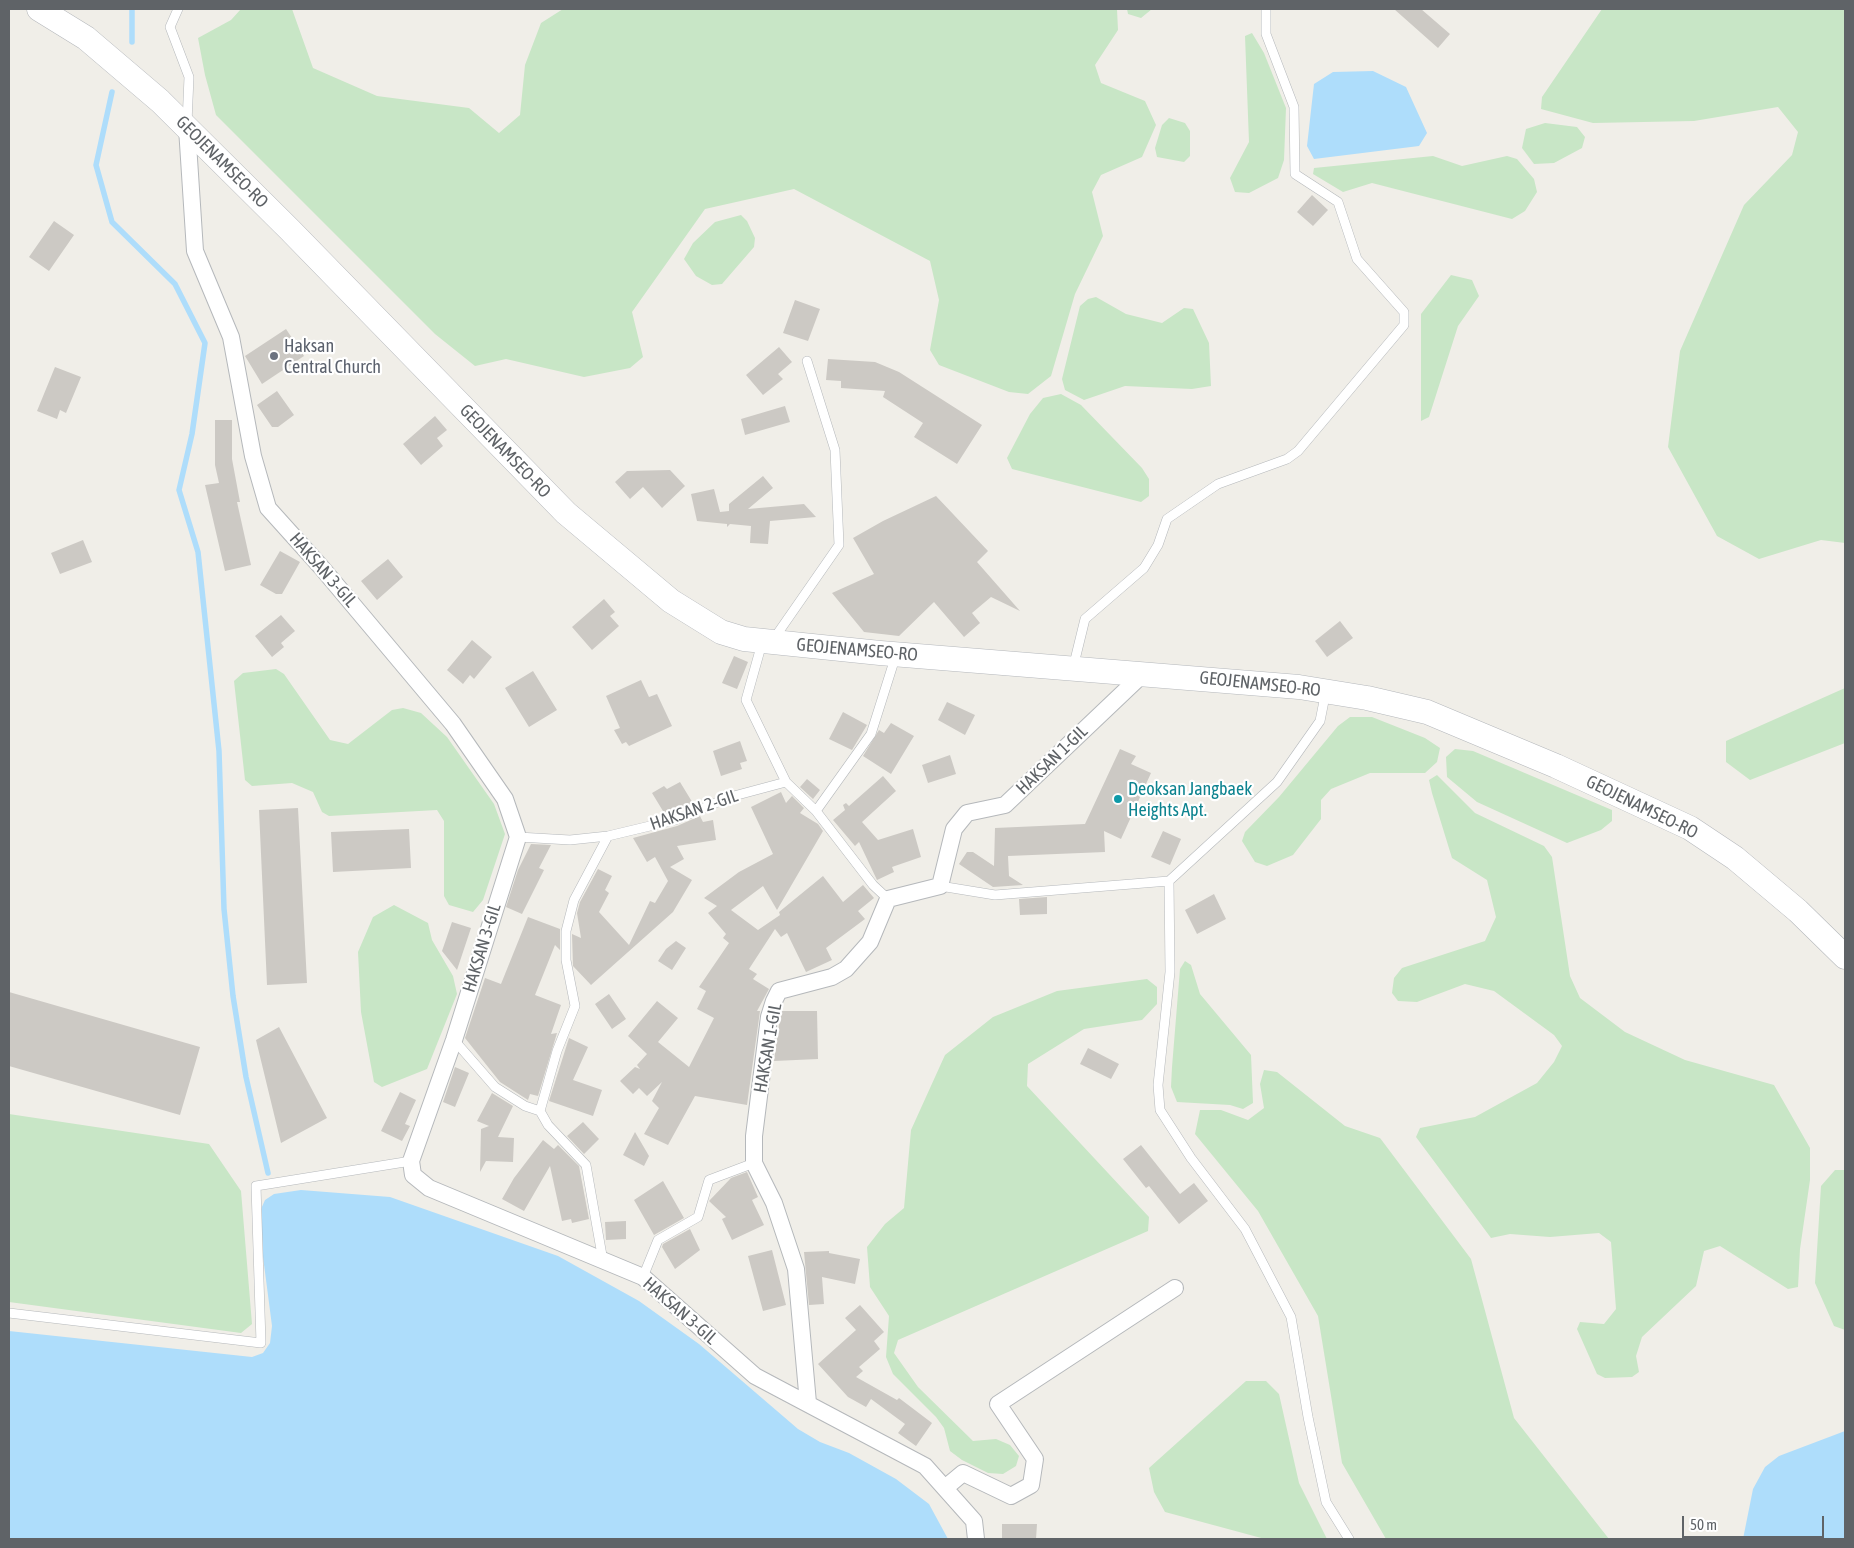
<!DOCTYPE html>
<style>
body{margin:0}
#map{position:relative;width:1854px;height:1548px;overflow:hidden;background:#f0eee8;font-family:"Asap Condensed",sans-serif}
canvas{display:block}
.frame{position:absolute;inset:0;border:10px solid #5f6367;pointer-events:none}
.scale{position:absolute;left:1682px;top:1516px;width:142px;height:22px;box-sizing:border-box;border:2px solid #5f6367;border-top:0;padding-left:6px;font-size:15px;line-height:18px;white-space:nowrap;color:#5f6367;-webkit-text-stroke:4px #fff;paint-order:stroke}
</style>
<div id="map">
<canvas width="1854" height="1548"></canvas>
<div class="frame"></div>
<div class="scale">50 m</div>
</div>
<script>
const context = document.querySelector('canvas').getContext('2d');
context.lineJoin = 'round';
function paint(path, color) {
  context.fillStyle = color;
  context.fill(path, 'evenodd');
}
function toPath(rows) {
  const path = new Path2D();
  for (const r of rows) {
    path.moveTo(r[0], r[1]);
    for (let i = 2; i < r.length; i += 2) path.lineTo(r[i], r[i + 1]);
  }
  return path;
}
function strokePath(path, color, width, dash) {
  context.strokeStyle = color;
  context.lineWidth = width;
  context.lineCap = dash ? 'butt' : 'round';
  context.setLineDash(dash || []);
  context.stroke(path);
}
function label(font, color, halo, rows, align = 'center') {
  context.font = font + ' "Asap Condensed",sans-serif';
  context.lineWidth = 4.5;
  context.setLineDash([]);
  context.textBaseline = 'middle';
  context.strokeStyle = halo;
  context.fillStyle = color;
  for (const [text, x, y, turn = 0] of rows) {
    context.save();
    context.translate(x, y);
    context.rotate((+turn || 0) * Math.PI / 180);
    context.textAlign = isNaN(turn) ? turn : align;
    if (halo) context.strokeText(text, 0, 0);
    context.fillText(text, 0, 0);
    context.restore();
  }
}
const green = toPath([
 [241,9,292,9,313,68,377,96,469,108,499,133,520,115,525,65,541,23,563,9,1117,9,1118,30,1095,65,1101,83,1145,101,1156,125,1142,157,1101,175,1092,192,1103,236,1075,294,1051,376,1028,394,1009,392,939,365,930,350,939,300,930,261,794,189,705,209,632,312,643,357,630,368,584,377,506,359,475,366,435,334,216,115,205,75,198,38,231,20],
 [1127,9,1152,9,1141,18,1128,14],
 [1602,9,1845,9,1845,543,1821,540,1759,559,1717,536,1668,447,1680,351,1744,205,1792,155,1798,132,1778,107,1694,121,1593,123,1541,109,1542,97],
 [1252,33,1264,53,1286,108,1284,160,1278,178,1249,193,1235,192,1230,178,1249,142,1245,36],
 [1169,118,1185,123,1190,131,1190,156,1184,162,1157,157,1155,148,1162,125],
 [1545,123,1577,127,1585,137,1582,148,1554,163,1534,164,1522,148,1526,129],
 [1433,156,1462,166,1507,156,1517,159,1534,179,1537,192,1525,211,1512,219,1372,183,1343,192,1313,174,1314,168],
 [741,215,747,221,755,238,754,247,722,284,712,285,696,276,684,259,693,243,715,222],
 [1451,275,1472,280,1479,296,1458,326,1429,417,1421,421,1421,314],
 [1096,297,1126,314,1162,323,1184,308,1193,309,1209,343,1211,386,1192,389,1125,386,1084,400,1065,390,1062,379,1080,306,1088,299],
 [1061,394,1081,405,1142,468,1149,479,1149,496,1141,502,1012,469,1007,458,1030,414,1043,398],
 [276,669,284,674,330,740,348,744,392,710,403,708,421,713,447,737,494,804,505,834,483,900,473,912,449,905,444,896,444,821,437,810,329,816,322,812,313,792,292,783,252,786,245,780,234,681,243,673],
 [1845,688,1845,743,1750,780,1726,762,1726,741],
 [1350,717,1372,717,1425,738,1440,748,1437,762,1425,773,1370,773,1331,789,1321,800,1321,819,1293,855,1267,866,1255,862,1242,841,1245,832,1279,797,1338,726],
 [1455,749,1473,751,1612,810,1612,821,1601,830,1567,843,1477,802,1447,777,1446,757],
 [1437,775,1475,813,1544,846,1552,857,1570,976,1580,998,1625,1032,1685,1060,1774,1085,1810,1148,1810,1180,1800,1249,1798,1287,1788,1289,1720,1246,1704,1251,1696,1286,1642,1337,1636,1356,1639,1372,1632,1377,1605,1378,1597,1374,1577,1329,1580,1322,1604,1324,1616,1309,1611,1242,1599,1233,1550,1237,1510,1234,1491,1238,1416,1137,1420,1128,1475,1117,1537,1083,1554,1062,1562,1046,1554,1035,1494,991,1465,984,1417,1002,1398,1001,1392,993,1394,978,1402,968,1485,941,1496,917,1487,880,1452,858,1432,793,1429,780],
 [394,905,428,923,432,940,453,976,457,994,427,1069,382,1087,374,1082,361,1012,358,952,373,917],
 [1185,961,1191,965,1200,994,1251,1055,1253,1103,1243,1109,1230,1105,1177,1102,1171,1087,1172,1067,1180,969],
 [1147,979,1157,987,1157,1004,1142,1020,1084,1029,1028,1064,1027,1086,1149,1217,1148,1231,898,1340,894,1353,918,1387,973,1441,996,1439,1010,1445,1019,1456,1016,1466,1003,1474,988,1473,962,1460,950,1451,944,1428,936,1417,893,1374,886,1357,889,1316,870,1287,867,1247,885,1224,904,1208,911,1130,945,1055,993,1017,1057,991],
 [1264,1070,1277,1072,1345,1126,1380,1138,1471,1259,1514,1418,1609,1539,1386,1539,1342,1463,1318,1316,1258,1211,1195,1134,1200,1110,1221,1110,1248,1120,1264,1108,1260,1084],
 [9,1114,209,1144,241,1191,252,1324,241,1333,9,1302],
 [1835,1170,1845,1170,1845,1330,1834,1326,1815,1283,1821,1186],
 [1246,1381,1266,1381,1279,1394,1299,1483,1327,1539,1265,1539,1165,1512,1154,1492,1149,1468]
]);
const water = toPath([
 [1373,71,1406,87,1427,133,1419,146,1314,159,1307,146,1314,84,1333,72],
 [301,1190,390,1197,558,1256,639,1301,699,1344,798,1429,820,1442,849,1453,896,1479,929,1504,948,1539,9,1539,9,1331,252,1357,263,1353,270,1343,272,1326,262,1249,261,1209,265,1200,274,1194],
 [1845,1431,1845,1539,1743,1539,1753,1489,1765,1467,1779,1456]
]);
const stream = toPath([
 [132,42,132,9],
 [112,92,96,165,112,222,175,284,205,343,192,434,179,490,198,552,219,751,224,909,233,996,246,1077,268,1173]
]);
const building = toPath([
 [1394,9,1421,9,1450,34,1438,48],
 [1312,195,1328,210,1313,226,1297,212],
 [54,221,74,235,49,271,29,257],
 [795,300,820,309,808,341,783,333],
 [286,329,304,356,262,384,245,356],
 [779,347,792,362,778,374,783,379,763,395,746,375],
 [828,359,875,362,899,372,982,425,957,464,914,437,923,423,883,397,885,391,841,388,841,381,826,380],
 [55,367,81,377,66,413,60,410,57,419,37,411],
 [277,391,294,415,278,427,272,427,257,405],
 [785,406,790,422,745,435,741,419],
 [435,416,447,430,437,438,443,446,421,465,403,444],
 [215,420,232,420,232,459,240,502,237,502,251,565,225,571,205,485,219,483,215,465],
 [670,470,685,486,662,508,643,487,630,499,615,482,627,471],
 [763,476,773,488,748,509,804,504,816,517,770,521,768,544,750,543,751,526,730,524,727,527,727,524,697,521,691,494,714,489,720,512,729,511,729,504],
 [936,496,988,551,977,562,1020,611,991,597,972,613,980,623,964,637,934,602,899,636,864,632,832,593,874,574,853,538,883,521],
 [83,540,92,562,60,574,51,553],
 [280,551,300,562,282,594,276,594,260,585],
 [388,559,403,577,377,600,361,581],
 [604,599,615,612,610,616,619,626,592,650,572,627],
 [281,615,295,631,281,643,284,647,272,657,255,636],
 [1340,621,1353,638,1327,657,1315,641],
 [472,640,492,657,474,679,470,675,463,684,447,670],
 [734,656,748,662,737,689,722,683],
 [533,671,557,710,529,727,505,688],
 [641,680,649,697,657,694,672,726,629,746,626,742,622,744,614,730,620,728,606,696],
 [947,702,975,715,965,735,938,720],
 [843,712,867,725,852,750,829,739],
 [891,723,914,736,891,774,863,756,879,730,884,733],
 [740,741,747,761,740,763,742,769,721,776,713,751],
 [1120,749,1136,756,1131,764,1151,773,1121,839,1104,831,1105,852,1008,856,1009,876,1023,885,993,887,959,864,967,852,973,852,994,866,995,828,1085,824],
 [950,755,956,774,928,783,922,765],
 [883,776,896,791,862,822,878,840,913,829,921,857,892,867,894,872,877,880,859,842,855,846,833,820,845,810,843,805,846,803,849,806],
 [807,779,820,790,813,799,800,787],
 [680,782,694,805,666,816,652,793,664,786,667,789],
 [781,792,786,803,792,796,804,808,800,813,818,824,823,831,777,910,763,886,731,910,758,930,780,915,779,912,823,876,843,902,863,885,874,898,858,911,865,919,826,948,832,960,806,972,787,933,781,937,775,929,749,969,757,974,753,979,769,989,757,1011,760,1011,747,1105,695,1096,668,1145,644,1134,659,1108,652,1101,662,1082,647,1096,639,1088,633,1094,620,1081,635,1067,640,1069,637,1065,647,1054,628,1036,657,1001,678,1018,658,1042,689,1067,714,1018,697,1009,706,991,699,987,729,943,723,938,726,934,708,913,717,906,704,898,739,872,773,854,751,807],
 [298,808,307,983,267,985,259,810],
 [700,816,703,822,713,820,716,840,677,846,684,859,670,867,692,880,673,912,591,985,573,966,572,934,581,938,577,913,580,902,598,869,612,876,605,890,609,893,599,912,629,945,650,901,655,903,668,881,655,857,647,862,633,838,677,826],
 [409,829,411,868,333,872,331,832],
 [1163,831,1181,839,1170,865,1151,857],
 [531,844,551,845,539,868,544,870,522,914,506,907,518,870],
 [1214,894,1226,919,1197,934,1185,910],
 [1047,897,1047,914,1020,915,1019,899],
 [528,917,560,929,560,950,555,945,535,995,561,1005,551,1034,557,1033,538,1096,530,1094,528,1100,500,1082,465,1038,485,978,501,984],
 [452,922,471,928,457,970,442,951],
 [676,941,686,948,672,970,658,961,666,949],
 [9,992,200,1047,180,1115,9,1066],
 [609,994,626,1019,612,1029,595,1004],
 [781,1011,817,1011,818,1059,774,1061],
 [279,1027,327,1118,281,1143,256,1040],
 [569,1038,588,1047,573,1080,602,1090,593,1116,549,1101],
 [1088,1048,1119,1064,1111,1079,1080,1064],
 [455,1067,469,1073,455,1107,443,1102],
 [400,1092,416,1100,405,1124,410,1126,402,1141,381,1131],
 [492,1093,513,1106,498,1137,514,1138,513,1162,486,1161,480,1172,481,1129,489,1126,477,1121],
 [583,1122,599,1139,584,1154,567,1136],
 [635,1132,649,1156,644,1166,623,1155],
 [543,1140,554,1149,558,1145,579,1166,589,1219,572,1223,571,1219,562,1221,550,1166,524,1211,502,1199,514,1178],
 [1141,1145,1180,1194,1194,1183,1208,1201,1179,1224,1149,1186,1146,1188,1123,1159],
 [747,1172,758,1197,752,1200,764,1225,732,1240,722,1219,726,1217,709,1201,731,1178],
 [663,1181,684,1218,654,1235,634,1200],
 [626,1221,626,1239,606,1240,605,1222],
 [690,1229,700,1250,675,1269,662,1247,663,1244],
 [772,1250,786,1305,763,1311,748,1256],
 [829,1251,829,1253,860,1259,855,1284,822,1277,824,1304,809,1305,804,1252],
 [860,1305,884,1332,874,1341,880,1349,859,1367,863,1371,856,1377,897,1400,899,1398,932,1423,916,1446,898,1433,905,1424,871,1399,866,1407,848,1397,818,1364,856,1330,845,1318],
 [1002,1524,1037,1524,1036,1539,1002,1539]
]);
const lane = toPath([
 [178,9,170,27,189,77,187,123],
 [773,640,839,545,835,450,807,361],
 [1073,668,1085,619,1144,568,1158,545,1167,519,1218,484,1287,459,1298,451,1404,325,1404,312,1357,259,1338,202,1295,174,1294,107,1266,34,1266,9],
 [1326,691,1320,721,1277,782,1169,881,1170,972,1158,1085,1160,1110,1191,1158,1245,1229,1291,1317,1308,1417,1326,1502,1349,1539],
 [786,782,816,811,873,885,888,899],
 [816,811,871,734,896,655],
 [518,837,570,840,608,836],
 [940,886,995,895,1169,881],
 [454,1040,495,1087,525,1106,540,1111],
 [603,1261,586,1165,548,1125,540,1111,557,1051,575,1006,566,960,566,931,574,900,608,836,675,820,730,797,786,782,746,700,762,643],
 [643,1277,658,1240,698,1217,709,1180,754,1163],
 [9,1313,261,1343,256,1186,411,1161]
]);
const street = toPath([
 [187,128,195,251,231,337,253,456,268,508,322,568,453,724,505,799,518,837,454,1040,411,1161,413,1175,429,1188,643,1277,755,1376,925,1466,974,1521,976,1539],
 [808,1403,796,1269,774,1203,754,1163,754,1136,769,1017,774,1001,779,991,832,977,846,969,870,942,888,899,940,886,954,829,967,813,1005,805,1144,673],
 [945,1488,963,1473,1011,1496,1031,1485,1035,1459,998,1404,1175,1288]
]);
const secondary = toPath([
 [39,9,86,38,160,101,290,230,566,513,671,601,721,632,744,639,880,653,1299,687,1367,698,1427,712,1556,766,1690,828,1735,858,1798,911,1845,957]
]);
const markers = [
 [274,356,5,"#6b7280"],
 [1118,799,5,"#0f9aa8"]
];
const streetNames = [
 ["GEOJENAMSEO-RO",222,162,45],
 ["GEOJENAMSEO-RO",505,451,46],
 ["HAKSAN 3-GIL",323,570,49],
 ["GEOJENAMSEO-RO",857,650,5],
 ["GEOJENAMSEO-RO",1260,684,6],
 ["HAKSAN 1-GIL",1052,760,-44],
 ["GEOJENAMSEO-RO",1642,807,26],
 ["HAKSAN 2-GIL",694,810,-19],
 ["HAKSAN 3-GIL",482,948,-73],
 ["HAKSAN 1-GIL",768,1048,-80],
 ["HAKSAN 3-GIL",680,1311,41]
];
const worshipNames = [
 ["Haksan",284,346],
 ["Central Church",284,367]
];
const cultureNames = [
 ["Deoksan Jangbaek",1128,789],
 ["Heights Apt.",1128,810]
];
paint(green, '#c8e6c6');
paint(water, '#aeddfb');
strokePath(stream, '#aeddfb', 5.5);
paint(building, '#ccc9c4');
strokePath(lane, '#b5b8bb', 10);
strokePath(street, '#b5b8bb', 18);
strokePath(secondary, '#b4b7bb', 25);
strokePath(lane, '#fff', 9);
strokePath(street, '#fff', 16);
strokePath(secondary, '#fff', 24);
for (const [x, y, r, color] of markers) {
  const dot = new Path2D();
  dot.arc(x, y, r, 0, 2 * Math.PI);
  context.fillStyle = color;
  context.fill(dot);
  strokePath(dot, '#fff', 2);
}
label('18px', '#5f6367', '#fff', streetNames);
label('18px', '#5b616d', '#fff', worshipNames, 'left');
label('18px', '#0d838f', '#fff', cultureNames, 'left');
</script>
